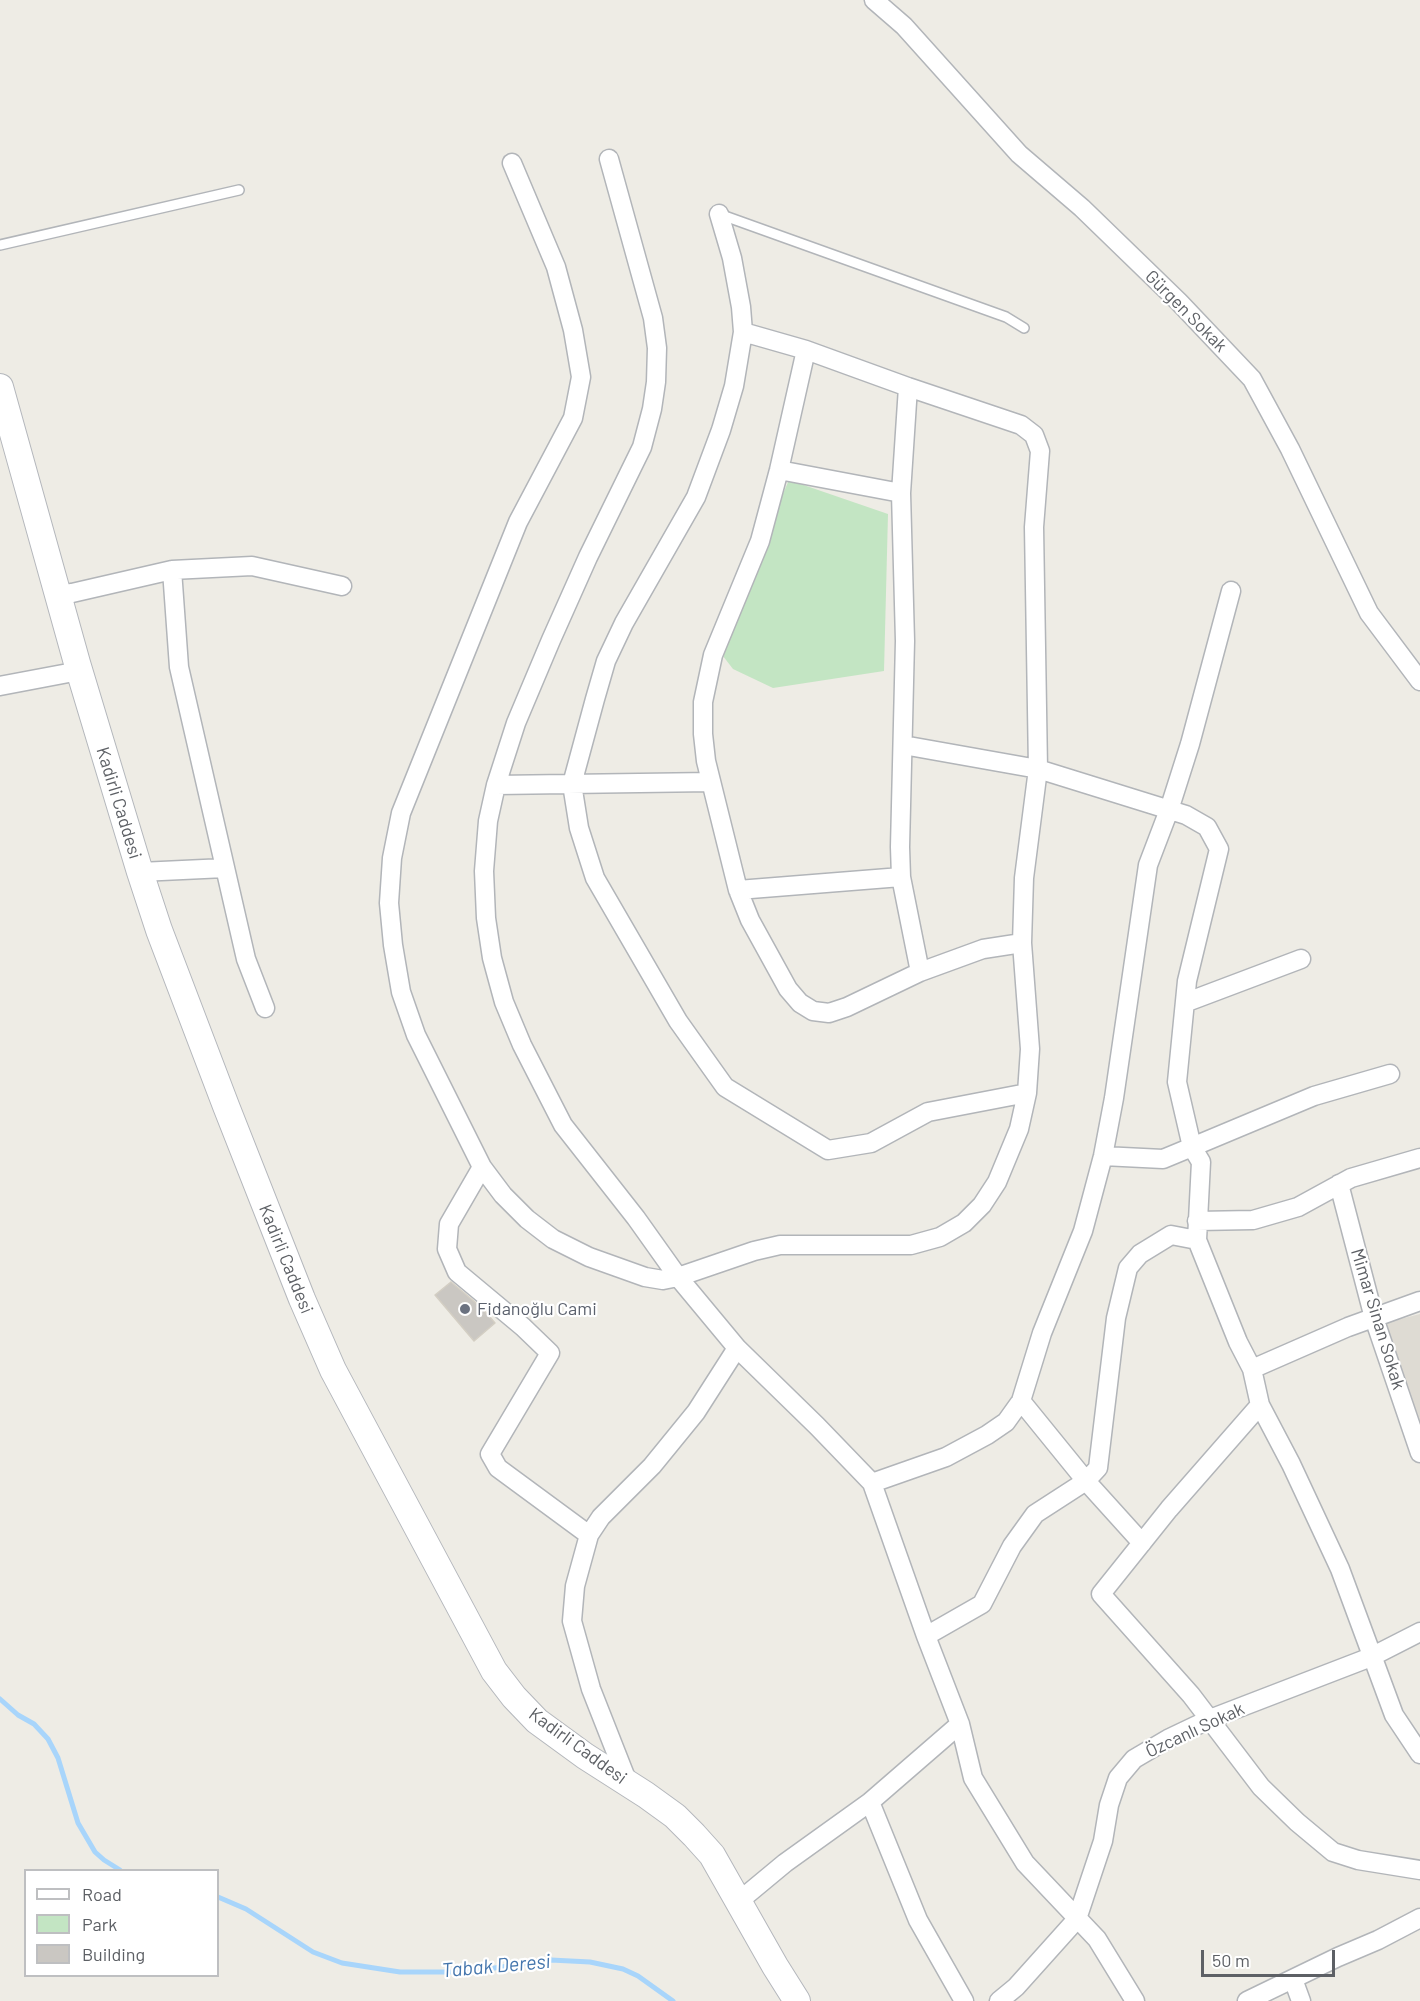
<!DOCTYPE html>
<meta charset="utf-8">
<style>
body{margin:0}
#map{position:relative;width:1420px;height:2001px;overflow:hidden;background:#eeece5;font-family:Barlow,sans-serif}
canvas{display:block}
.legend{position:absolute;left:24px;top:1869px;width:195px;height:108px;box-sizing:border-box;background:#fff;border:2px solid #bebfc1;margin:0;padding:8px 10px;list-style:none;font-size:18px;color:#5d6065}
.legend li{display:flex;align-items:center;gap:12px;height:30px}
.legend b{width:30px;border:2px solid #bebfc1}
.scale{position:absolute;left:1201px;top:1950px;width:134px;height:27px;box-sizing:border-box;border:3px solid #5d6065;border-top:0;padding-left:8px;font-size:18px;line-height:21px;white-space:nowrap;color:#5d6065;-webkit-text-stroke:4px #fff;paint-order:stroke}
</style>
<div id="map">
<canvas width="1420" height="2001"></canvas>
<ul class="legend">
<li><b style="height:8px;background:#fff"></b>Road</li>
<li><b style="height:16px;background:#c3e5c3"></b>Park</li>
<li><b style="height:16px;background:#cac7c2"></b>Building</li>
</ul>
<div class="scale">50 m</div>
</div>
<script>
const context = document.querySelector('canvas').getContext('2d');
context.lineJoin = 'round';
function paint(path, color) {
  context.fillStyle = color;
  context.fill(path, 'evenodd');
}
function toPath(rows) {
  const path = new Path2D();
  for (const r of rows) {
    path.moveTo(r[0], r[1]);
    for (let i = 2; i < r.length; i += 2) path.lineTo(r[i], r[i + 1]);
  }
  return path;
}
function strokePath(path, color, width, dash) {
  context.strokeStyle = color;
  context.lineWidth = width;
  context.lineCap = dash ? 'butt' : 'round';
  context.setLineDash(dash || []);
  context.stroke(path);
}
function label(font, color, halo, rows, align = 'center') {
  context.font = font + ' Barlow,sans-serif';
  context.lineWidth = 4.5;
  context.setLineDash([]);
  context.textBaseline = 'middle';
  context.strokeStyle = halo;
  context.fillStyle = color;
  for (const [text, x, y, turn = 0] of rows) {
    context.save();
    context.translate(x, y);
    context.rotate((+turn || 0) * Math.PI / 180);
    context.textAlign = isNaN(turn) ? turn : align;
    if (halo) context.strokeText(text, 0, 0);
    context.fillText(text, 0, 0);
    context.restore();
  }
}
const education = toPath([
 [1420,1314,1420,1422,1385,1323]
]);
const green = toPath([
 [789,480,888,514,884,671,773,688,733,669,716,647]
]);
const stream = toPath([
 [0,1699,18,1715,34,1724,48,1739,58,1758,78,1823,95,1852,104,1860,120,1870],
 [218,1897,246,1909,313,1952,342,1963,400,1972,466,1972,551,1960,590,1962,623,1969,638,1976,673,2001]
]);
const building = toPath([
 [451,1282,482,1308,495,1323,474,1341,435,1295,451,1282]
]);
const service = toPath([
 [719,214,1006,317,1024,328],
 [0,245,239,190]
]);
const minor = toPath([
 [874,0,904,26,1019,154,1082,208,1179,302,1252,379,1290,449,1369,613,1420,681],
 [609,159,653,318,657,348,656,382,652,409,642,447,588,557,551,640,516,723,496,785,488,821,484,871,486,918,492,958,504,1002,522,1045,563,1125,636,1218,678,1277,737,1348,817,1426,872,1483,926,1636,960,1724,973,1778,1025,1863,1097,1939,1135,2001],
 [512,163,556,267,573,330,581,377,573,418,518,522,401,813,392,858,389,903,393,945,401,992,416,1035,482,1167,503,1195,527,1219,553,1239,589,1257,645,1277,663,1280,678,1277,754,1251,780,1245,911,1245,940,1237,964,1223,982,1205,997,1182,1019,1129,1027,1093,1030,1049,1022,943,1024,878,1038,769,1034,527,1040,451,1034,435,1021,425,908,387,806,350,743,332],
 [719,214,732,258,741,307,743,332,734,386,721,430,696,497,624,623,606,661,595,699,572,784,579,828,595,878,678,1021,725,1087,828,1150,871,1143,928,1112,1027,1093],
 [806,350,779,470,760,541,713,655,703,702,703,734,706,761,738,890,750,920,788,989,800,1003,813,1011,829,1013,847,1007,920,972,983,949,1022,943],
 [908,387,901,493,905,641,900,847,901,877,920,972],
 [779,470,901,493],
 [172,570,179,667,246,959,265,1008],
 [58,595,72,593,172,570,252,566,342,586],
 [0,686,79,671],
 [903,745,1038,769,1186,815,1207,827,1219,849,1187,981,1177,1082,1192,1147,1314,1096,1390,1074],
 [496,785,711,782],
 [140,872,225,868],
 [738,890,901,877],
 [1187,1002,1301,959],
 [1103,1156,1163,1159,1192,1147,1201,1162,1197,1240,1238,1342,1252,1369,1260,1405,1291,1464,1340,1569,1394,1715,1420,1754],
 [482,1167,449,1224,447,1249,457,1272,523,1327,550,1353,490,1454,498,1468,589,1535],
 [1339,1184,1374,1318,1420,1453],
 [1197,1221,1253,1220,1298,1207,1351,1178,1420,1158],
 [1252,1369,1348,1327,1420,1301],
 [1021,1401,1086,1481,1142,1543],
 [1260,1405,1169,1509,1101,1594,1191,1695,1261,1787,1297,1822,1333,1852,1358,1860,1420,1870],
 [872,1483,946,1457,987,1435,1006,1422,1021,1401,1042,1333,1083,1231,1103,1156,1114,1098,1148,865,1169,810,1190,744,1231,591],
 [926,1636,982,1604,1012,1546,1035,1514,1086,1481,1098,1468,1116,1318,1128,1268,1140,1254,1171,1235,1197,1240],
 [628,1783,591,1689,572,1621,575,1586,589,1535,601,1517,652,1466,696,1412,737,1348],
 [870,1802,918,1920,964,2001],
 [738,1902,785,1863,870,1802,960,1724],
 [1293,1979,1301,2001],
 [999,2001,1016,1987,1077,1919,1103,1841,1109,1805,1118,1778,1134,1759,1168,1739,1210,1719,1371,1657,1420,1632],
 [1247,2001,1338,1957,1378,1940,1420,1918]
]);
const secondary = toPath([
 [0,387,77,663,140,872,159,930,226,1106,302,1299,333,1370,494,1671,514,1697,537,1721,585,1756,646,1795,675,1816,694,1835,712,1855,775,1966,797,2001]
]);
const markers = [
 [465,1309,6,"#6b7280"]
];
const streetNames = [
 ["Gürgen Sokak",1186,311,45],
 ["Kadirli Caddesi",119,803,73],
 ["Kadirli Caddesi",286,1259,68],
 ["Mimar Sinan Sokak",1378,1319,73],
 ["Özcanlı Sokak",1195,1730,-25],
 ["Kadirli Caddesi",578,1746,36]
];
const worshipNames = [
 ["Fidanoğlu Cami",477,1309]
];
const waterNames = [
 ["Tabak Deresi",496,1966,-5]
];
paint(education, '#dedbd3');
paint(green, '#c3e5c3');
strokePath(stream, '#a8d5fb', 5);
paint(building, '#cac7c2');
strokePath(building, '#d3cec3', 1.5);
strokePath(service, '#b2b5b9', 12);
strokePath(minor, '#b2b5b9', 21);
strokePath(secondary, '#b4b7bc', 28);
strokePath(service, '#fff', 9);
strokePath(minor, '#fff', 18);
strokePath(secondary, '#fff', 26);
for (const [x, y, r, color] of markers) {
  const dot = new Path2D();
  dot.arc(x, y, r, 0, 2 * Math.PI);
  context.fillStyle = color;
  context.fill(dot);
  strokePath(dot, '#fff', 2);
}
label('18px', '#5d6065', '#fff', streetNames);
label('18px', '#5b616d', '#fff', worshipNames, 'left');
label('italic 20px', '#4576ad', '#fff', waterNames);
</script>
